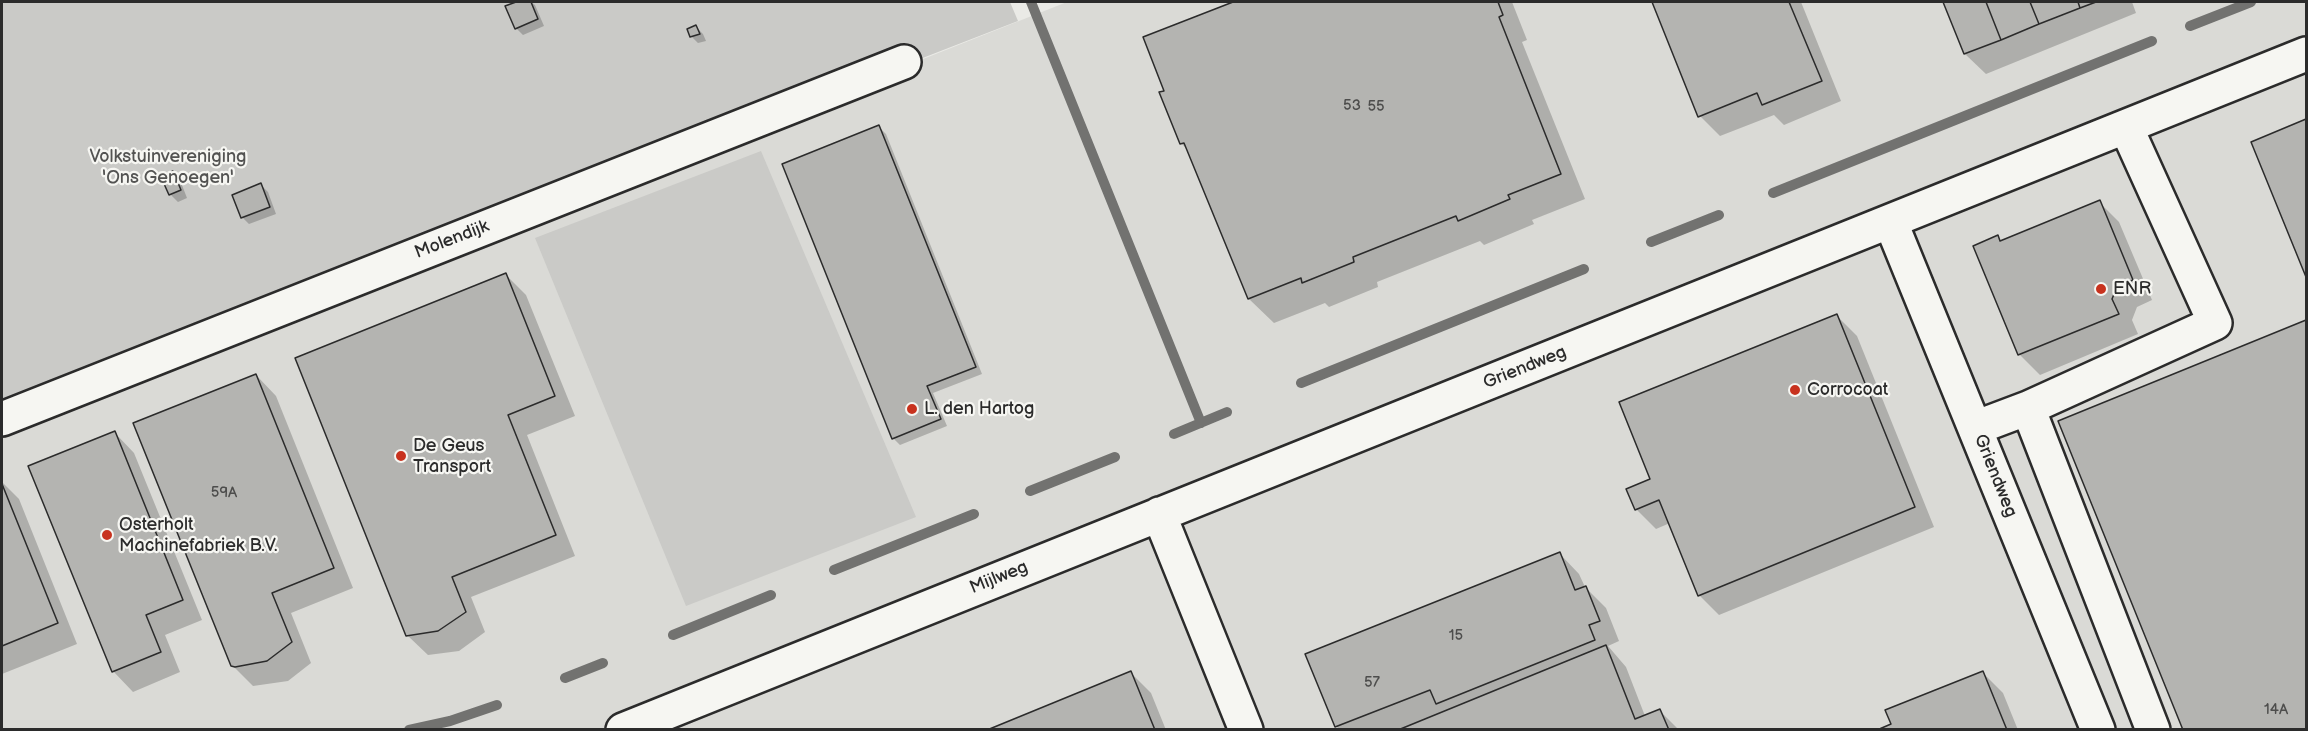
<!DOCTYPE html>
<style>
body{margin:0}
#map{position:relative;width:2308px;height:731px;overflow:hidden;background:#eaeae6;font-family:"Balsamiq Sans",sans-serif}
canvas{display:block}
.frame{position:absolute;inset:0;border:3px solid #2b2b2b;pointer-events:none}
</style>
<div id="map">
<canvas width="2308" height="731"></canvas>
<div class="frame"></div>
</div>
<script>
const context = document.querySelector('canvas').getContext('2d');
context.lineJoin = 'round';
function paint(path, color) {
  context.fillStyle = color;
  context.fill(path, 'evenodd');
}
function toPath(rows) {
  const path = new Path2D();
  for (const r of rows) {
    path.moveTo(r[0], r[1]);
    for (let i = 2; i < r.length; i += 2) path.lineTo(r[i], r[i + 1]);
  }
  return path;
}
function strokePath(path, color, width, dash) {
  context.strokeStyle = color;
  context.lineWidth = width;
  context.lineCap = dash ? 'butt' : 'round';
  context.setLineDash(dash || []);
  context.stroke(path);
}
function label(font, color, halo, rows, align = 'center') {
  context.font = font + ' "Balsamiq Sans",sans-serif';
  context.lineWidth = 4.5;
  context.setLineDash([]);
  context.textBaseline = 'middle';
  context.strokeStyle = halo;
  context.fillStyle = color;
  for (const [text, x, y, turn = 0] of rows) {
    context.save();
    context.translate(x, y);
    context.rotate((+turn || 0) * Math.PI / 180);
    context.textAlign = isNaN(turn) ? turn : align;
    if (halo) context.strokeText(text, 0, 0);
    context.fillText(text, 0, 0);
    context.restore();
  }
}
const built = toPath([
 [1067,2,2306,2,2306,729,2,730,2,424]
]);
const green = toPath([
 [2,2,1010,2,1018,21,920,59,918,54,2,408],
 [761,151,916,517,686,606,535,238]
]);
const shadow = toPath([
 [520,2,531,2,535,5,544,26,523,35,516,28,507,7],
 [1237,2,1512,2,1527,40,1522,42,1585,199,1532,220,1534,224,1484,245,1480,241,1377,282,1378,287,1329,307,1325,303,1274,323,1249,299,1190,152,1181,143,1166,92,1145,38],
 [1654,2,1801,2,1841,101,1784,125,1774,115,1720,136,1700,116],
 [1944,2,2132,2,2136,13,1986,74,1965,54],
 [696,27,703,34,706,41,698,43,691,36],
 [2306,121,2306,274,2253,143],
 [879,127,886,134,982,374,933,393,947,426,900,445,893,438],
 [173,173,180,180,187,198,178,202,171,195,163,178],
 [261,185,268,192,276,214,249,224,242,217],
 [2099,202,2119,222,2152,300,2137,307,2132,320,2138,334,2040,375,2020,355,1975,246,1997,237,2002,242],
 [506,275,526,295,575,416,527,435,575,556,471,597,485,632,459,651,428,655,407,635],
 [1837,316,1857,336,1934,527,1719,615,1699,595,1670,523,1656,529,1636,509],
 [2306,322,2306,730,2185,730,2060,422],
 [256,375,276,396,353,588,291,613,311,663,288,681,253,686,233,666],
 [114,432,134,453,202,620,165,635,180,672,133,692,113,671],
 [2,482,19,499,77,644,2,674],
 [1559,553,1579,574,1585,587,1606,608,1619,641,1608,646,1626,667,1645,716,1660,711,1679,730,1339,730,1337,727,1307,655],
 [1131,673,1151,693,1166,730,991,730],
 [1983,673,2003,693,2018,730,1881,730]
]);
const stream = toPath([
 [1031,2,1201,423],
 [2190,26,2251,2],
 [1773,193,2152,41],
 [1651,242,1719,215],
 [1301,383,1584,269],
 [1174,434,1227,412],
 [1030,491,1115,457],
 [834,570,974,514],
 [673,635,771,595],
 [565,678,603,663],
 [409,730,450,721,497,705]
]);
const building = toPath([
 [516,2,531,2,538,19,515,29,505,6,516,2],
 [1233,2,1498,2,1503,15,1499,17,1561,174,1508,195,1510,199,1458,221,1456,216,1353,257,1354,262,1302,283,1301,278,1248,299,1184,143,1180,144,1159,92,1164,91,1143,37,1233,2],
 [1652,2,1789,2,1822,81,1762,105,1757,93,1698,117,1652,2],
 [1943,2,1986,2,2001,40,1964,54,1943,2],
 [1986,2,2030,2,2039,24,2001,40,1986,2],
 [2030,2,2078,2,2080,8,2039,24,2030,2],
 [2078,2,2096,2,2080,8,2078,2],
 [696,25,700,34,690,37,687,29,696,25],
 [2306,119,2306,277,2251,142,2306,119],
 [879,125,976,367,927,386,941,419,892,439,782,164,879,125],
 [173,171,181,190,169,195,161,177,173,171],
 [261,183,270,207,241,218,232,195,261,183],
 [2100,200,2133,280,2117,287,2112,299,2119,314,2018,355,1973,246,1998,235,2000,241,2100,200],
 [506,273,555,396,508,415,556,535,452,577,466,612,438,631,406,636,295,358,506,273],
 [1837,314,1915,507,1698,596,1659,500,1635,510,1626,489,1650,479,1619,402,1837,314],
 [2306,320,2306,730,2183,730,2058,421,2306,320],
 [256,374,334,568,272,593,292,642,267,661,235,667,231,666,133,423,256,374],
 [115,431,183,600,146,615,161,652,112,672,28,466,115,431],
 [2,484,58,623,2,646,2,484],
 [1560,552,1575,590,1586,586,1600,621,1589,625,1595,640,1436,704,1430,690,1335,727,1305,654,1560,552],
 [1606,645,1635,719,1660,709,1669,730,1398,730,1606,645],
 [1131,671,1155,730,987,730,1131,671],
 [1983,671,2007,730,1877,730,1891,724,1885,710,1983,671]
]);
const minor = toPath([
 [1891,223,2098,730],
 [2028,408,2153,730],
 [2,419,904,62],
 [1975,428,2028,408,2215,323,2126,127],
 [1159,514,1246,730],
 [623,730,2306,54]
]);
const markers = [
 [2101,289,6,"#c8321e"],
 [1795,390,6,"#c8321e"],
 [912,409,6,"#c8321e"],
 [401,456,6,"#c8321e"],
 [107,535,6,"#c8321e"]
];
const numberNames = [
 ["53",1352,106],
 ["55",1376,107],
 ["59A",224,493],
 ["15",1456,636],
 ["57",1372,683],
 ["14A",2276,710]
];
const parkNames = [
 ["Volkstuinvereniging",168,157],
 ["'Ons Genoegen'",168,178]
];
const streetNames = [
 ["Molendijk",452,240,-21],
 ["Griendweg",1525,368,-22],
 ["Griendweg",1995,476,68],
 ["Mijlweg",999,578,-22]
];
const poiNames = [
 ["ENR",2113,289],
 ["Corrocoat",1807,390],
 ["L. den Hartog",924,409],
 ["De Geus",413,446],
 ["Transport",413,467],
 ["Osterholt",119,525],
 ["Machinefabriek B.V.",119,546]
];
paint(built, '#dadad6');
paint(green, '#cacac7');
paint(shadow, '#0003');
strokePath(stream, '#727270', 10);
paint(building, '#b4b4b1');
strokePath(building, '#2b2b2b', 1.5);
strokePath(minor, '#2b2b2b', 38);
strokePath(minor, '#f6f6f2', 33);
for (const [x, y, r, color] of markers) {
  const dot = new Path2D();
  dot.arc(x, y, r, 0, 2 * Math.PI);
  context.fillStyle = color;
  context.fill(dot);
  strokePath(dot, '#f6f6f2', 2);
}
label('15px', '#4d4d4c', null, numberNames);
label('18px', '#535352', '#f6f6f2', parkNames);
label('18px', '#2b2b2b', '#f6f6f2', streetNames);
label('18px', '#2b2b2b', '#f6f6f2', poiNames, 'left');
</script>
